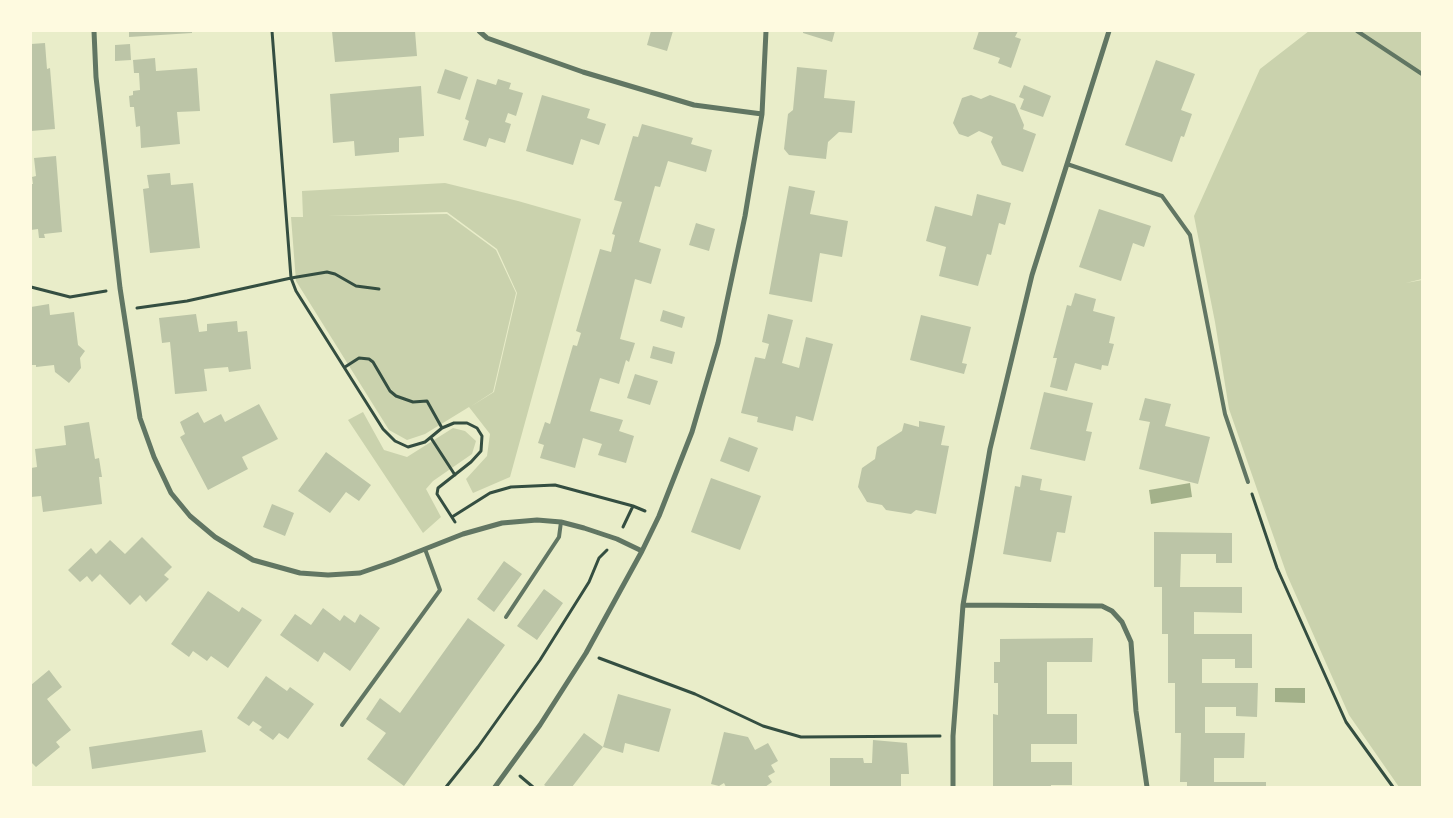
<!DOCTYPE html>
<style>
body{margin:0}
#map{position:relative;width:1453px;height:818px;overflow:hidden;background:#e9edc9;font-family:Montserrat,sans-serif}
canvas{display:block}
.frame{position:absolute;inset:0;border:32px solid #fefae0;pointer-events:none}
</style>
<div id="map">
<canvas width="1453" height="818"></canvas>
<div class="frame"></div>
</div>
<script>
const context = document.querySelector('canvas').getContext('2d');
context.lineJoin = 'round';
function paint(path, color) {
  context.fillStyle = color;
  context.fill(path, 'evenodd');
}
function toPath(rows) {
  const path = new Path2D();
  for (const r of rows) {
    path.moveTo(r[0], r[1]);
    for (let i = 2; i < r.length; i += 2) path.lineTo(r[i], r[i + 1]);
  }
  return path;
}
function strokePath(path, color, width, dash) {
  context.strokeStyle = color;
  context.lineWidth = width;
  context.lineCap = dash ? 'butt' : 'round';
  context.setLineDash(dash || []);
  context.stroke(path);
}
const green = toPath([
 [1309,31,1422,31,1422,279,1406,283,1422,280,1422,787,1399,787,1349,715,1287,575,1229,409,1215,322,1194,216,1260,69],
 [445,183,518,201,581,219,510,477,473,493,466,479,487,456,490,434,469,407,425,434,407,440,389,430,296,281,291,217,303,217,302,191],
 [447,212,497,249,517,293,494,392,470,407,493,392,516,293,496,250,447,214,327,216],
 [363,412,384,450,407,457,453,428,465,431,476,441,472,454,433,481,426,489,441,517,423,533,348,420]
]);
const water = toPath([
 [1190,483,1192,497,1151,504,1149,490],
 [1275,688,1305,688,1305,703,1275,702]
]);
const building = toPath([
 [129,31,192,31,192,33,129,37],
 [332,31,415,31,417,56,335,62],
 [651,31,673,31,667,51,647,45],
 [803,31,835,31,832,42,803,33],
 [979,31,1018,31,1015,37,1021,39,1011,68,998,63,1000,58,973,49],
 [45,43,47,69,50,68,55,129,31,131,31,44],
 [130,44,131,60,115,61,115,45],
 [155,58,156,71,197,68,200,111,177,112,180,144,141,148,140,126,136,127,134,107,130,107,129,96,133,95,133,91,140,90,139,73,134,73,133,60],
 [1156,60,1195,74,1181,110,1192,114,1184,137,1181,136,1172,162,1125,145],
 [797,67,827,70,824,98,855,101,852,133,839,132,828,142,826,159,789,155,784,149,788,114,793,110],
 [445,69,468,77,460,100,437,93],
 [477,79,496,85,498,79,511,83,509,89,523,93,516,116,508,113,505,122,511,124,505,143,489,138,486,147,463,140,469,121,465,119],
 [1024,85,1051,96,1043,117,1020,109,1024,99,1019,97],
 [421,86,424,136,399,138,399,152,355,156,354,141,333,143,330,94],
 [542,95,590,109,587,118,606,124,599,145,581,139,573,165,526,151],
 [971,95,981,99,990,95,1015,104,1024,125,1023,129,1036,134,1023,172,1002,165,991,142,993,137,979,131,968,137,959,134,953,123,962,98],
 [642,124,693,138,691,144,712,150,706,172,668,161,660,187,655,186,639,242,661,249,651,284,635,279,620,339,635,343,629,362,626,360,619,384,600,378,590,411,623,420,619,431,634,436,626,463,598,455,602,444,583,438,575,468,540,458,544,445,538,443,545,422,550,424,573,345,577,346,581,333,576,331,600,249,611,252,615,235,612,234,622,202,614,200,633,136,638,137],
 [56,156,62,232,44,234,45,238,39,238,38,229,31,230,31,184,33,184,32,177,36,176,34,158],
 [170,173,171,185,193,183,200,248,150,253,143,189,149,188,147,175],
 [789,186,815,191,810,214,848,221,842,257,820,253,812,302,769,294],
 [977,194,1011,203,1005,225,999,223,991,255,987,254,978,286,939,276,946,247,926,241,935,206,972,216],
 [1099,209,1151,226,1144,247,1133,243,1121,281,1079,267],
 [696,223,715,229,709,251,689,245],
 [1075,293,1096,299,1093,311,1115,317,1109,343,1114,344,1108,366,1102,365,1101,370,1075,363,1067,391,1050,387,1057,358,1053,358,1067,305,1071,306],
 [49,304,50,315,74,312,78,345,85,351,80,358,81,368,69,383,55,372,54,365,36,367,36,365,31,365,31,307],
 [663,310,685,317,682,328,660,321],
 [196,314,199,332,207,331,207,324,237,321,238,332,247,331,251,369,229,372,228,367,204,369,207,391,175,394,170,342,162,343,159,318],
 [768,314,793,320,782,363,799,368,806,337,833,344,813,421,796,416,793,431,757,422,758,417,741,413,755,357,765,359,769,344,762,342],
 [921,315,971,327,962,363,967,364,964,374,910,360],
 [653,346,675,352,672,364,650,358],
 [635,374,658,381,650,405,627,398],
 [1044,392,1093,403,1086,431,1092,432,1085,461,1030,449],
 [1145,398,1171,404,1165,426,1210,437,1198,484,1139,469,1150,422,1139,420],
 [259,404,278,439,242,457,248,469,208,490,180,437,185,434,180,422,198,412,204,423,221,414,225,422],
 [919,421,945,426,941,445,949,446,936,514,916,510,911,514,886,510,882,505,867,502,858,487,862,468,875,459,877,447,902,431,904,423,919,427],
 [89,422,95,459,99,458,102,477,99,477,102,504,43,512,41,496,31,497,31,468,37,467,35,449,66,445,64,426],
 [729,437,758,448,749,472,720,461],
 [326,452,371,485,359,501,346,492,330,513,298,491],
 [1022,475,1042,479,1040,490,1072,496,1065,533,1057,532,1051,562,1003,554,1015,486,1020,487],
 [711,478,761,496,740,550,691,532],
 [272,504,294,513,285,536,263,527],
 [1154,532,1232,533,1232,563,1216,563,1216,554,1181,554,1180,587,1242,587,1242,613,1194,612,1194,634,1252,634,1252,668,1235,668,1235,659,1202,659,1202,683,1258,683,1257,717,1236,716,1236,707,1205,707,1205,733,1245,733,1244,758,1214,758,1214,782,1266,782,1266,787,1187,787,1187,782,1180,782,1181,733,1175,733,1175,683,1168,683,1168,634,1162,634,1162,587,1154,587],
 [142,537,172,567,164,575,169,579,146,602,140,595,130,605,100,574,92,582,87,576,80,582,68,570,91,548,96,554,110,540,125,554],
 [504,561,522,574,494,612,477,599],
 [544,589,563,603,537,640,517,626],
 [208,591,239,612,242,607,262,620,228,668,211,656,207,661,193,651,189,657,171,644],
 [323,608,340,621,344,615,355,623,360,614,380,628,350,671,324,652,318,662,280,635,295,614,311,625],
 [468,618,505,645,404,786,367,759,386,733,366,719,380,698,400,713],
 [1093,638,1092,662,1047,662,1047,714,1077,714,1077,744,1031,744,1031,762,1072,762,1072,785,1051,785,1051,787,993,787,993,714,998,715,998,683,994,683,994,662,1000,662,1000,639],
 [49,670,62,687,47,699,71,730,56,742,60,747,36,767,31,762,31,685],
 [266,676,287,691,290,687,314,704,288,739,279,733,273,740,259,730,262,727,253,721,249,726,237,718],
 [618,694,671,709,659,752,625,743,623,753,603,747],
 [202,730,206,752,92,769,89,747],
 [724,732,748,737,755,750,768,743,778,761,771,765,775,772,768,776,772,782,765,787,726,787,724,783,719,786,711,784],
 [584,733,603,747,572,787,547,787,544,785],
 [873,740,907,743,909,774,901,774,901,787,830,787,830,758,863,758,864,763,872,763]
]);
const path = toPath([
 [272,31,291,278,296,291,383,429,395,441,408,447,425,442,442,428,454,423,467,423,477,428,482,436,481,451,471,462,438,488,437,494,455,522],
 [31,287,70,297,106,291],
 [137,308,187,301,291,278,327,272,335,274,356,286,379,289],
 [345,367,359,358,369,359,373,362,390,391,396,396,413,402,427,401,442,428],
 [431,438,455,475],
 [1252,494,1277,568,1346,722,1393,787],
 [452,517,490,493,511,487,555,485,633,506,645,511],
 [623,527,633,506],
 [599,658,695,694,763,726,801,737,940,736],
 [520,776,533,787],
 [446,787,478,747,540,660,589,582,599,558,607,550]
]);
const service = toPath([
 [1357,31,1422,74],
 [1067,164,1162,196,1190,235,1225,414,1248,482],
 [506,617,559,537,561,522],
 [342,725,440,590,425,549]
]);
const minor = toPath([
 [94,31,96,77,120,288,140,418,154,457,171,493,190,516,215,537,253,560,300,573,328,575,360,573,392,562,463,534,502,523,537,520,561,522,584,528,617,539,642,551],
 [479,31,487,38,532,54,583,72,694,105,762,114],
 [963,605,1102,606,1112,611,1122,622,1131,642,1136,711,1147,787],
 [495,787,540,725,586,653,642,551,659,516,692,432,718,343,745,216,762,114,766,31],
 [953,787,953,736,963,605,990,449,1032,275,1109,31]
]);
paint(green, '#cad2ad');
paint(water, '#a3b18a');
paint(building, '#bcc5a7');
strokePath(path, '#344e41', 3);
strokePath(service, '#617663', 4);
strokePath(minor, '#617663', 5);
</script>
